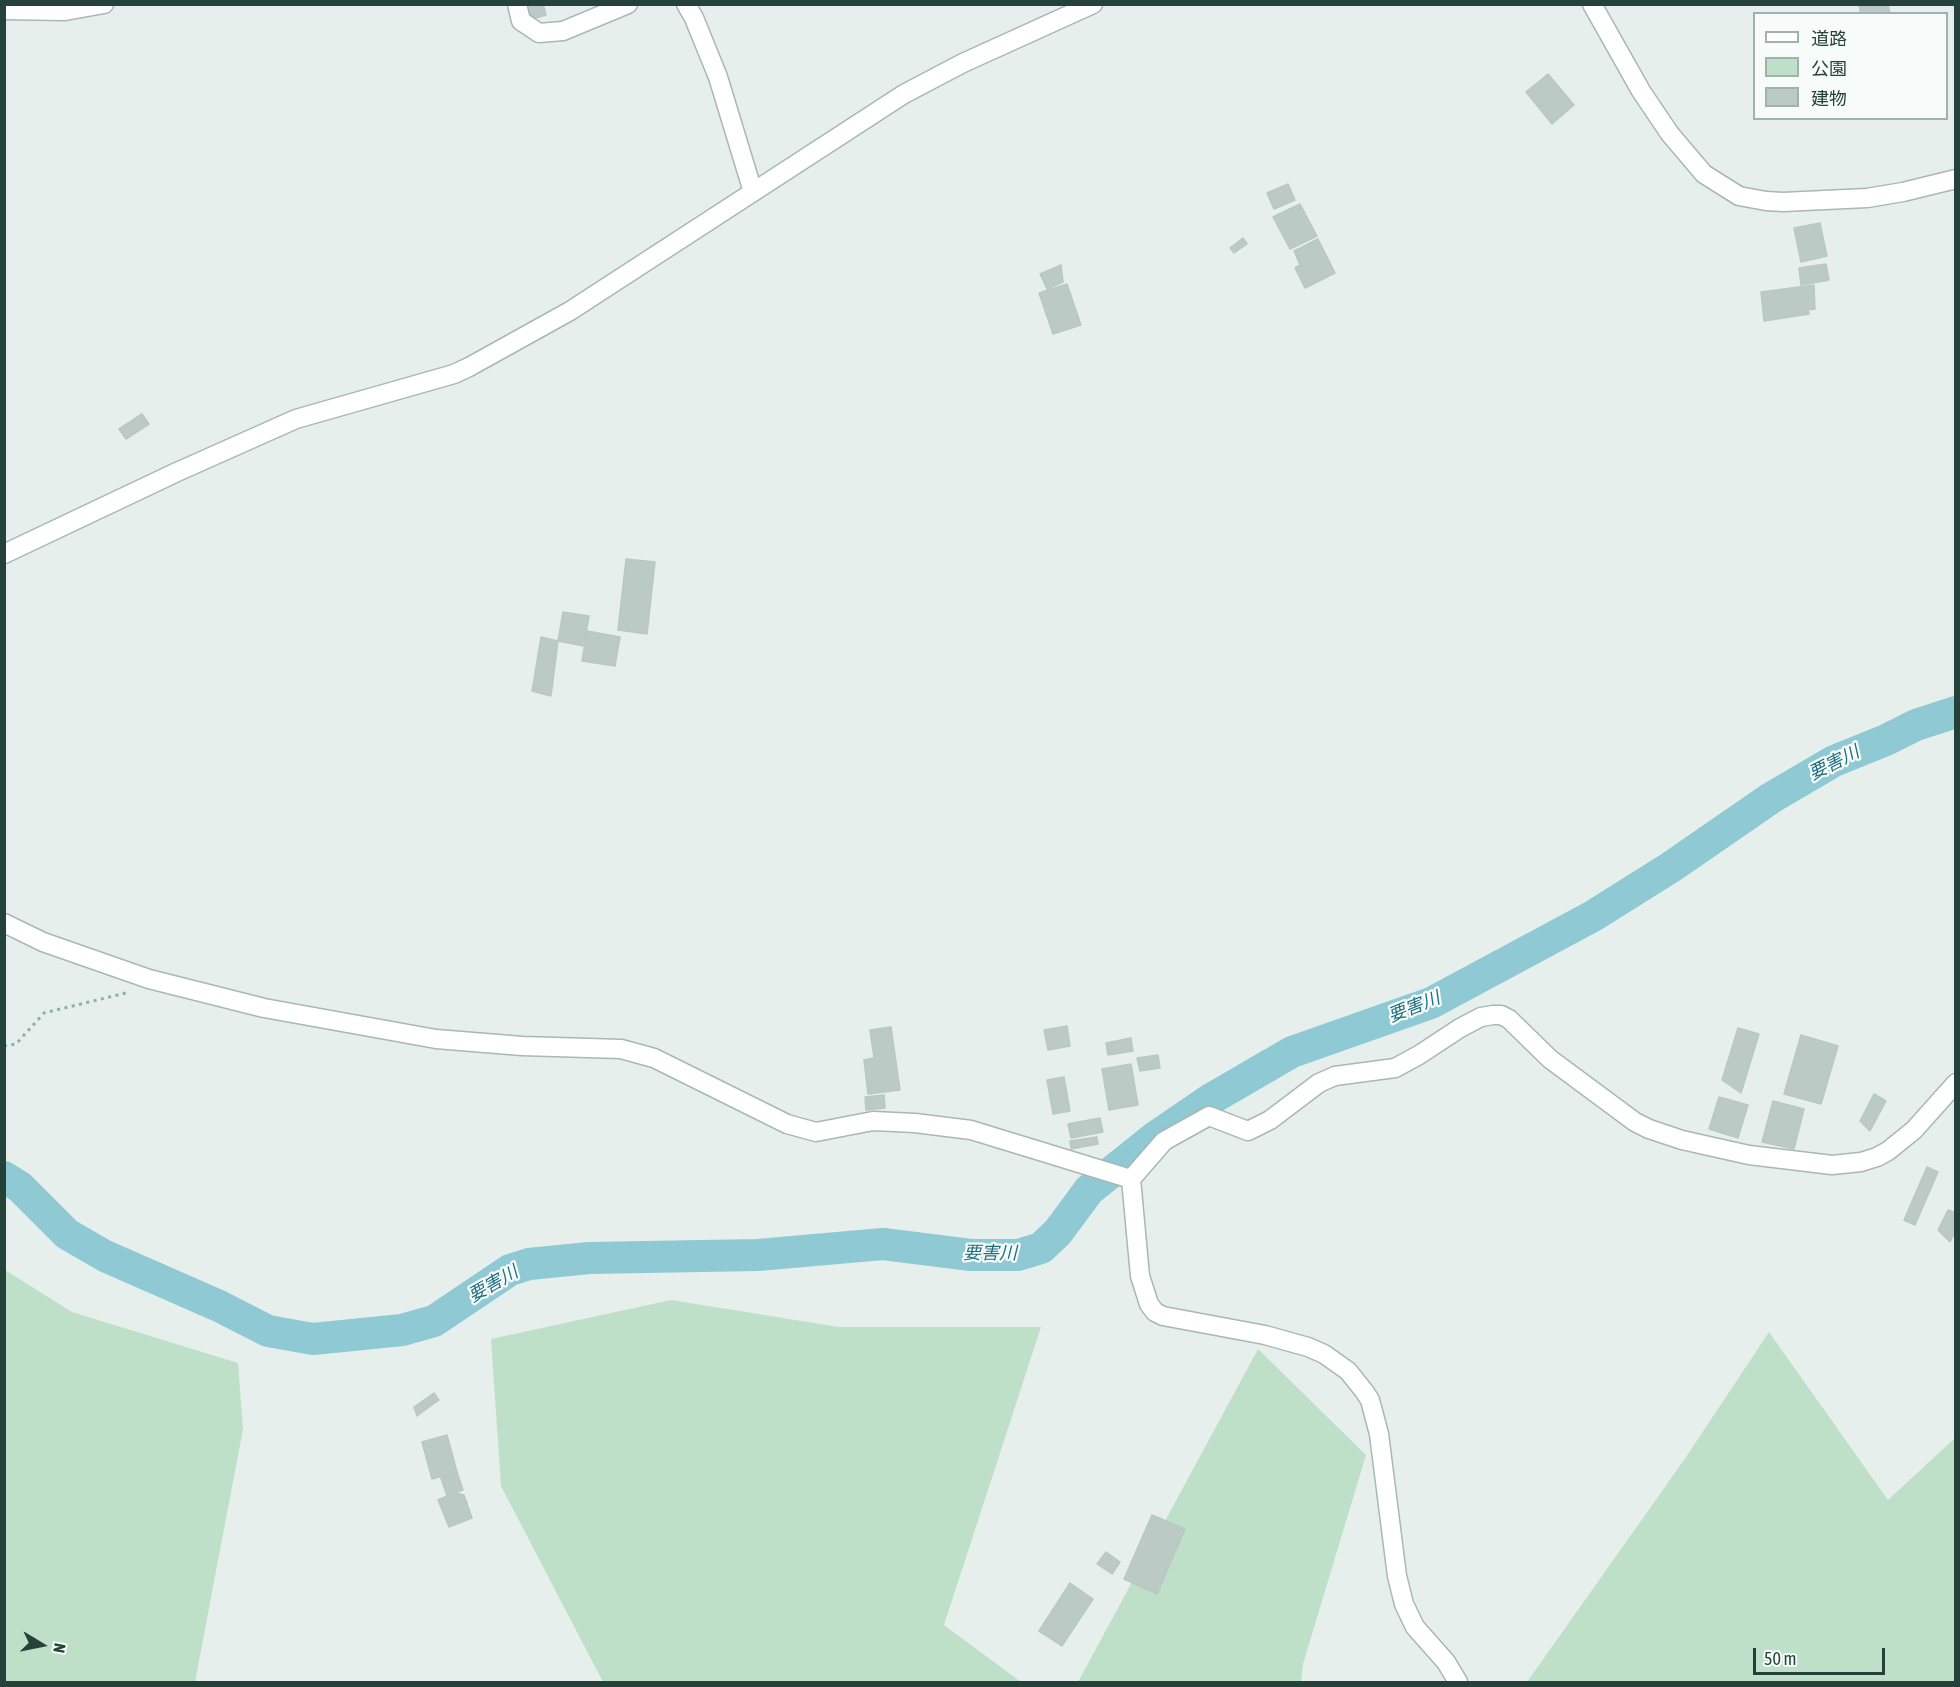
<!DOCTYPE html>
<meta charset="utf-8">
<style>
body{margin:0}
#map{position:relative;width:1960px;height:1687px;overflow:hidden;background:#e6efeb;font-family:"Asap Condensed","Noto Sans JP",sans-serif}
canvas{display:block}
.frame{position:absolute;inset:0;border:6px solid #24423a;pointer-events:none}
.legend{position:absolute;left:1753px;top:12px;width:195px;height:108px;box-sizing:border-box;background:#f7fbf9;border:2px solid #a3b1ad;margin:0;padding:8px 10px;list-style:none;font-size:18px;color:#24423a}
.legend li{display:flex;align-items:center;gap:12px;height:30px}
.legend b{width:30px;border:2px solid #a3b1ad}
.north{position:absolute;left:12px;top:1615px;width:60px;height:60px;-webkit-text-stroke:4px #f7fbf9;paint-order:stroke;rotate:100deg;font-size:16px;font-weight:700;line-height:24px;text-align:center;color:#24423a}
.north::after{content:'';display:block;margin:auto;width:21px;height:27px;background:#24423a;clip-path:polygon(50% 0,100% 100%,50% 72%,0 100%)}
.scale{position:absolute;left:1753px;top:1648px;width:132px;height:27px;box-sizing:border-box;border:3px solid #24423a;border-top:0;padding-left:8px;font-size:18px;line-height:21px;white-space:nowrap;color:#24423a;-webkit-text-stroke:4px #f7fbf9;paint-order:stroke}
</style>
<div id="map">
<canvas width="1960" height="1687"></canvas>
<div class="frame"></div>
<ul class="legend">
<li><b style="height:8px;background:#fff"></b>道路</li>
<li><b style="height:16px;background:#bfe0c8"></b>公園</li>
<li><b style="height:16px;background:#bbcac4"></b>建物</li>
</ul>
<div class="north">N</div>
<div class="scale">50 m</div>
</div>
<script>
const context = document.querySelector('canvas').getContext('2d');
context.lineJoin = 'round';
function paint(path, color) {
  context.fillStyle = color;
  context.fill(path, 'evenodd');
}
function toPath(rows) {
  const path = new Path2D();
  for (const r of rows) {
    path.moveTo(r[0], r[1]);
    for (let i = 2; i < r.length; i += 2) path.lineTo(r[i], r[i + 1]);
  }
  return path;
}
function strokePath(path, color, width, dash) {
  context.strokeStyle = color;
  context.lineWidth = width;
  context.lineCap = dash ? 'butt' : 'round';
  context.setLineDash(dash || []);
  context.stroke(path);
}
function label(font, color, halo, rows, align = 'center') {
  context.font = font + ' "Asap Condensed","Noto Sans JP",sans-serif';
  context.lineWidth = 4.5;
  context.setLineDash([]);
  context.textBaseline = 'middle';
  context.strokeStyle = halo;
  context.fillStyle = color;
  for (const [text, x, y, turn = 0] of rows) {
    context.save();
    context.translate(x, y);
    context.rotate((+turn || 0) * Math.PI / 180);
    context.textAlign = isNaN(turn) ? turn : align;
    if (halo) context.strokeText(text, 0, 0);
    context.fillText(text, 0, 0);
    context.restore();
  }
}
const green = toPath([
 [5,1270,72,1312,238,1363,243,1429,195,1682,5,1682],
 [671,1300,839,1327,1041,1327,944,1625,1021,1682,603,1682,501,1486,491,1339],
 [1769,1332,1888,1500,1955,1438,1955,1682,1527,1682,1684,1460],
 [1258,1349,1366,1455,1303,1664,1301,1682,1078,1682]
]);
const river = toPath([
 [4,1177,20,1187,67,1234,105,1256,219,1306,268,1331,313,1339,402,1330,434,1321,510,1270,529,1264,589,1258,758,1255,883,1244,971,1255,1018,1255,1041,1248,1058,1232,1089,1190,1154,1138,1211,1099,1292,1052,1431,1003,1593,916,1671,867,1771,798,1834,761,1886,740,1916,725,1956,712]
]);
const building = toPath([
 [528,4,543,4,546,15,532,19,528,4],
 [1859,4,1888,4,1890,14,1861,14,1859,4],
 [1548,74,1574,105,1552,124,1526,92,1548,74],
 [1288,184,1295,200,1274,209,1267,193,1288,184],
 [1300,204,1317,236,1290,249,1273,217,1300,204],
 [1820,223,1827,256,1801,262,1794,228,1820,223],
 [1243,238,1247,244,1234,253,1230,248,1243,238],
 [1318,239,1335,273,1305,288,1295,268,1300,265,1294,251,1318,239],
 [1826,264,1829,280,1801,285,1799,268,1826,264],
 [1061,265,1063,282,1047,289,1040,274,1061,265],
 [1067,284,1081,325,1053,334,1039,293,1067,284],
 [1814,285,1815,309,1808,310,1809,314,1764,321,1761,292,1814,285],
 [142,414,149,424,126,439,119,429,142,414],
 [626,559,655,562,647,634,618,630,626,559],
 [563,612,589,616,584,646,558,641,563,612],
 [587,631,620,637,615,666,582,661,587,631],
 [541,637,558,641,551,696,532,691,541,637],
 [1067,1026,1070,1046,1048,1050,1044,1030,1067,1026],
 [891,1027,900,1090,868,1094,864,1060,874,1058,870,1030,891,1027],
 [1738,1028,1759,1034,1741,1093,1722,1080,1738,1028],
 [1801,1035,1838,1046,1821,1104,1784,1094,1801,1035],
 [1131,1038,1133,1051,1108,1055,1106,1043,1131,1038],
 [1158,1055,1160,1068,1140,1071,1137,1058,1158,1055],
 [1131,1064,1138,1105,1109,1110,1102,1069,1131,1064],
 [1064,1077,1070,1111,1053,1114,1047,1080,1064,1077],
 [1874,1094,1886,1101,1870,1131,1860,1121,1874,1094],
 [884,1095,885,1108,866,1110,865,1097,884,1095],
 [1719,1097,1748,1105,1738,1138,1709,1129,1719,1097],
 [1773,1101,1804,1109,1794,1149,1762,1142,1773,1101],
 [1100,1118,1103,1132,1071,1138,1068,1124,1100,1118],
 [1097,1137,1098,1144,1071,1149,1070,1141,1097,1137],
 [1927,1167,1938,1172,1915,1225,1904,1220,1927,1167],
 [1948,1210,1956,1213,1956,1230,1950,1242,1938,1230,1948,1210],
 [434,1393,439,1400,417,1416,414,1407,434,1393],
 [447,1435,457,1472,432,1479,422,1442,447,1435],
 [457,1472,463,1490,447,1496,441,1478,457,1472],
 [455,1493,464,1495,472,1518,449,1527,438,1500,455,1493],
 [1152,1515,1185,1529,1157,1594,1124,1579,1152,1515],
 [1106,1552,1120,1562,1112,1574,1097,1564,1106,1552],
 [1070,1583,1093,1599,1062,1646,1039,1631,1070,1583]
]);
const path = toPath([
 [4,1046,16,1044,44,1013,130,992]
]);
const minor = toPath([
 [517,4,521,21,539,33,563,31,628,4],
 [686,4,694,18,718,77,753,192],
 [1592,4,1641,91,1670,134,1704,174,1739,196,1766,201,1783,202,1867,198,1903,192,1956,179],
 [4,10,65,11,104,4],
 [4,554,177,472,296,419,454,374,469,367,570,311,904,94,963,63,1093,4],
 [4,923,43,942,149,979,264,1008,436,1039,522,1046,621,1049,654,1058,787,1124,816,1132,873,1121,915,1123,971,1130,1131,1179],
 [1458,1682,1446,1662,1415,1627,1404,1604,1397,1576,1379,1434,1370,1400,1364,1391,1348,1371,1324,1354,1308,1347,1265,1335,1163,1316,1155,1312,1149,1304,1140,1276,1131,1179,1164,1141,1209,1116,1248,1131,1270,1120,1319,1083,1335,1076,1395,1068,1419,1055,1460,1028,1481,1017,1493,1015,1501,1015,1509,1019,1550,1059,1635,1122,1649,1129,1682,1140,1749,1155,1832,1165,1861,1162,1877,1157,1888,1151,1914,1130,1956,1083]
]);
const waterNames = [
 ["要害川",1834,763,-27],
 ["要害川",1414,1007,-22],
 ["要害川",990,1253],
 ["要害川",493,1284,-30]
];
paint(green, '#bfe0c8');
strokePath(river, '#8ec9d4', 32);
paint(building, '#bbcac4');
strokePath(building, '#b8c9c2', 1.5);
strokePath(minor, '#a8b8b2', 21);
strokePath(path, '#86b3a5', 3, [3, 4.5]);
strokePath(minor, '#fff', 18);
label('italic 18px', '#1c6f80', '#f7fbf9', waterNames);
</script>
